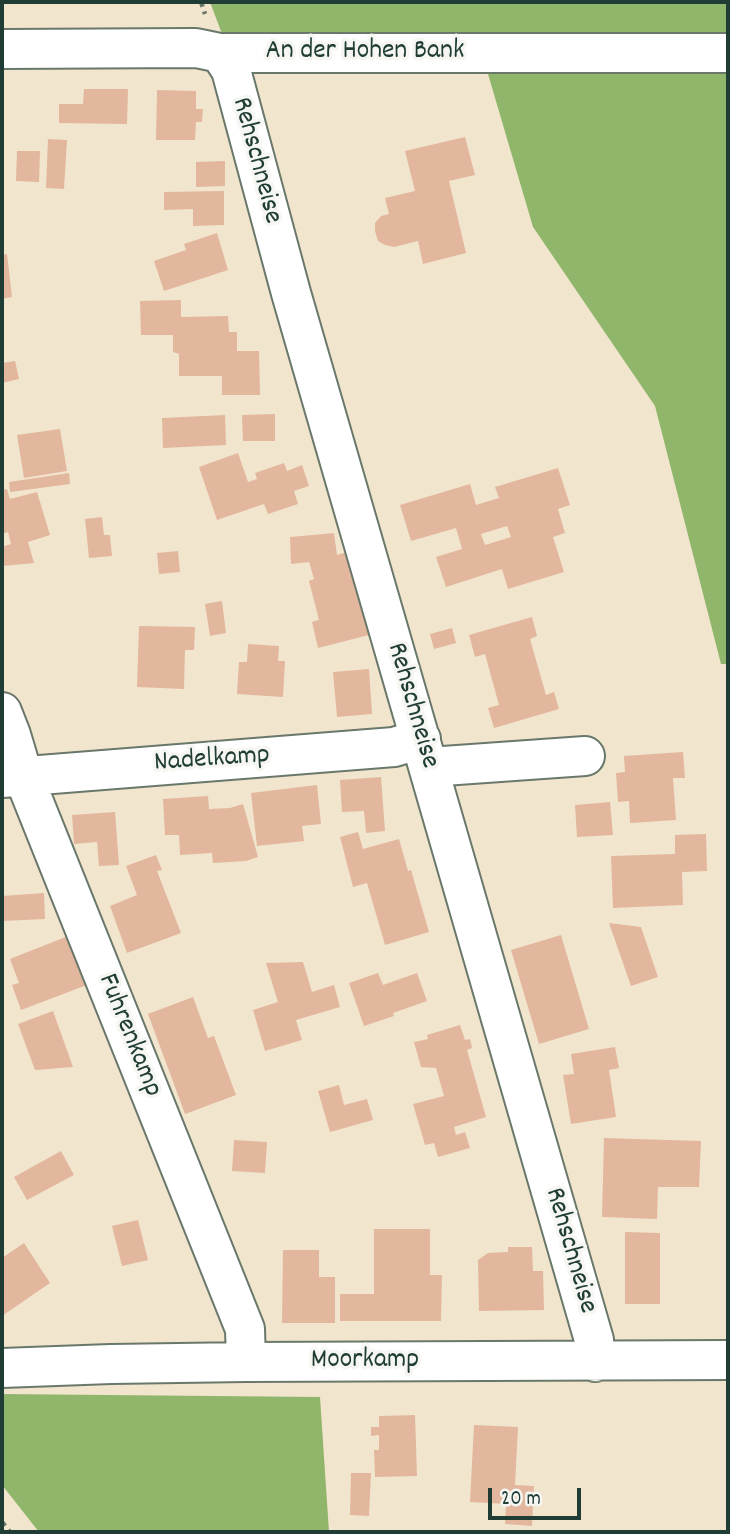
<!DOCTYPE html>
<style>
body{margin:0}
#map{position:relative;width:730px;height:1534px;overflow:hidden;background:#f2e5ce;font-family:Dekko,sans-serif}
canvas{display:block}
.frame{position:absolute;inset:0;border:4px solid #1f3d34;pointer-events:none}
.scale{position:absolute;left:488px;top:1488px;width:93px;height:32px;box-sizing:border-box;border:4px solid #1f3d34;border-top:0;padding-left:9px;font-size:21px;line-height:24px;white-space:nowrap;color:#1f3d34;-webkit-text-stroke:5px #f6f6f2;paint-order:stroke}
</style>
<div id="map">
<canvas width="730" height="1534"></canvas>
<div class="frame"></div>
<div class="scale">20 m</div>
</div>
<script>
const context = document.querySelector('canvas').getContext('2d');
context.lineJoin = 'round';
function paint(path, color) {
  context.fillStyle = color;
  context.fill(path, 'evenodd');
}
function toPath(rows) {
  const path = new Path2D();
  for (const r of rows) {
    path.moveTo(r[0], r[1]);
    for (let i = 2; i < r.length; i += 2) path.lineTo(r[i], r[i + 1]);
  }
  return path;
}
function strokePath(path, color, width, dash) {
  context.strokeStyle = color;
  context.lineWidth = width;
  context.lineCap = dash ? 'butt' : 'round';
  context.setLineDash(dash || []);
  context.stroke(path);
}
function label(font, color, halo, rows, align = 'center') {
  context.font = font + ' Dekko,sans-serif';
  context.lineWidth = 7;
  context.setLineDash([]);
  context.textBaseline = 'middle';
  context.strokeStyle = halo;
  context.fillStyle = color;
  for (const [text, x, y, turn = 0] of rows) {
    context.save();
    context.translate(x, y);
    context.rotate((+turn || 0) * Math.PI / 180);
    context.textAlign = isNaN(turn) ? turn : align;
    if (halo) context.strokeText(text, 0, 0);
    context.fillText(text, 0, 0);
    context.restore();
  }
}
const forest = toPath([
 [210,2,728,2,728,40,222,34],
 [728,71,728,664,721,664,655,406,533,227,488,74],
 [2,1394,320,1397,329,1532,39,1532,2,1485]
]);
const building = toPath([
 [84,89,128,89,127,124,59,123,59,104,83,104],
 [157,90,196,91,196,109,203,109,202,122,196,122,195,140,156,140],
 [465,137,475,175,449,181,466,253,423,264,418,241,394,247,385,245,378,241,375,231,375,223,381,216,389,214,385,198,415,191,405,151],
 [48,139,67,140,64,189,46,188],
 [17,151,40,151,39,182,16,181],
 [225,161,225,186,196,187,196,162],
 [224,191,224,225,193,226,193,209,164,210,164,192],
 [217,233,228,270,164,291,154,261,186,250,184,244],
 [7,254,12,297,2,299,2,255],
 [181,300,181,317,228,316,229,332,237,332,237,351,259,351,260,395,222,395,222,376,179,376,179,354,173,352,173,335,141,335,140,301],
 [15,361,19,379,2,383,2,363],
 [275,414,275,441,243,441,242,415],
 [225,415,226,445,163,448,162,418],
 [60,429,67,471,24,478,17,435],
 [238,453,248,482,257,479,255,473,284,463,287,471,302,465,309,486,294,491,298,504,268,514,264,504,217,520,199,467],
 [558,468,570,505,558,509,565,533,553,537,564,572,508,589,502,569,446,587,436,557,462,549,456,528,411,541,400,505,470,484,476,505,499,498,495,487],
 [507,526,511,537,485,545,481,534],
 [69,473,70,484,10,492,9,482],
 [7,489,10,499,37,492,50,535,28,542,34,563,2,566,2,547,11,544,8,532,2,534,2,490],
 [102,517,104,535,110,535,112,556,89,558,85,519],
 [334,533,337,555,350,551,367,611,363,612,369,635,318,648,312,622,319,620,309,581,314,579,309,562,291,564,290,537],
 [178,551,180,572,159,574,157,553],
 [222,601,226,633,210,636,205,604],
 [532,617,537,636,530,639,546,695,554,692,559,709,494,728,488,708,499,705,485,654,475,657,469,635],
 [139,626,195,627,194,650,185,650,184,689,137,687],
 [452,628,456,643,434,649,430,634],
 [248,644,279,646,278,661,285,661,283,697,237,694,239,662,247,662],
 [369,669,372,714,337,717,333,672],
 [683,752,685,778,673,778,676,820,630,823,629,801,618,802,616,773,625,772,624,756],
 [381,777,385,831,366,833,364,811,342,812,340,780],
 [317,785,321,824,302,826,304,841,257,846,251,793],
 [208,796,209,809,230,808,243,804,258,857,246,861,213,863,212,853,180,855,179,835,165,835,163,799],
 [610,802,613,835,577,837,575,805],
 [115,812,119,865,99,866,97,842,74,844,72,815],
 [358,832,363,849,399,839,408,871,411,870,429,932,385,945,367,883,353,887,340,837],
 [706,834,707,871,682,872,683,905,613,908,611,856,675,854,675,835],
 [156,855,162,870,157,871,181,933,127,953,110,906,137,895,126,866],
 [44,893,45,919,2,921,2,896],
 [609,923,641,927,658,977,631,986],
 [561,935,589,1029,539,1044,511,950],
 [68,936,87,985,21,1010,12,985,19,983,10,959],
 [303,962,312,992,334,985,340,1007,296,1020,302,1040,265,1051,253,1010,278,1002,266,963],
 [378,973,383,985,417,973,427,1001,393,1013,394,1016,364,1026,349,983],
 [193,997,208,1038,214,1036,236,1095,185,1114,148,1014],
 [53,1011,73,1067,35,1070,18,1024],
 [460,1025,465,1040,470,1039,472,1048,467,1050,486,1117,454,1127,456,1135,465,1132,470,1148,438,1157,434,1143,425,1145,413,1104,444,1096,436,1068,421,1067,414,1042,428,1039,427,1035],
 [615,1047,619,1068,609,1070,616,1117,571,1124,563,1075,574,1074,571,1054],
 [339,1085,344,1105,367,1099,373,1120,330,1132,318,1091],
 [604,1138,701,1141,699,1187,658,1187,657,1219,602,1217],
 [234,1140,267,1142,265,1173,232,1171],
 [61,1151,74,1175,27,1200,14,1177],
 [138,1220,148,1260,122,1266,112,1226],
 [374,1229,430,1229,430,1275,442,1275,441,1321,340,1321,340,1294,374,1294],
 [625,1232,660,1233,660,1304,625,1304],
 [24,1243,50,1283,2,1316,2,1258],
 [508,1247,532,1247,533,1271,543,1271,544,1310,479,1311,478,1260,488,1253,508,1252],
 [283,1250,319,1250,319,1277,335,1277,335,1323,282,1323],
 [415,1415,417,1476,375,1477,374,1450,379,1450,379,1435,371,1436,371,1427,379,1427,379,1416],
 [474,1425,518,1427,515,1485,534,1486,532,1526,505,1524,506,1504,470,1502],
 [351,1473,371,1473,369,1516,350,1515]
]);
const path = toPath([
 [201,2,205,14],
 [2,1522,10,1532]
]);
const minor = toPath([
 [2,49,196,48,220,53,728,53],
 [220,53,231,70,291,293,594,1340,595,1362],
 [2,712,11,735,23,775,245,1329,246,1362],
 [429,767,585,756],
 [2,778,394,747,421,739],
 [2,1368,111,1364,246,1362,728,1360]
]);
const streetNames = [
 ["An der Hohen Bank",365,53],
 ["Rehschneise",255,161,75],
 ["Rehschneise",411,706,74],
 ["Nadelkamp",212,761,-4],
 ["Fuhrenkamp",128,1036,68],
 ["Rehschneise",569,1251,74],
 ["Moorkamp",365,1362]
];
paint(forest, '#90b66b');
paint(building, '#e2b79d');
strokePath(minor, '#69786a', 42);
strokePath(path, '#69786a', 4.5, [5, 5]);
strokePath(minor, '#fff', 38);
label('28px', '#1f3d34', '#f6f6f2', streetNames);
</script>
